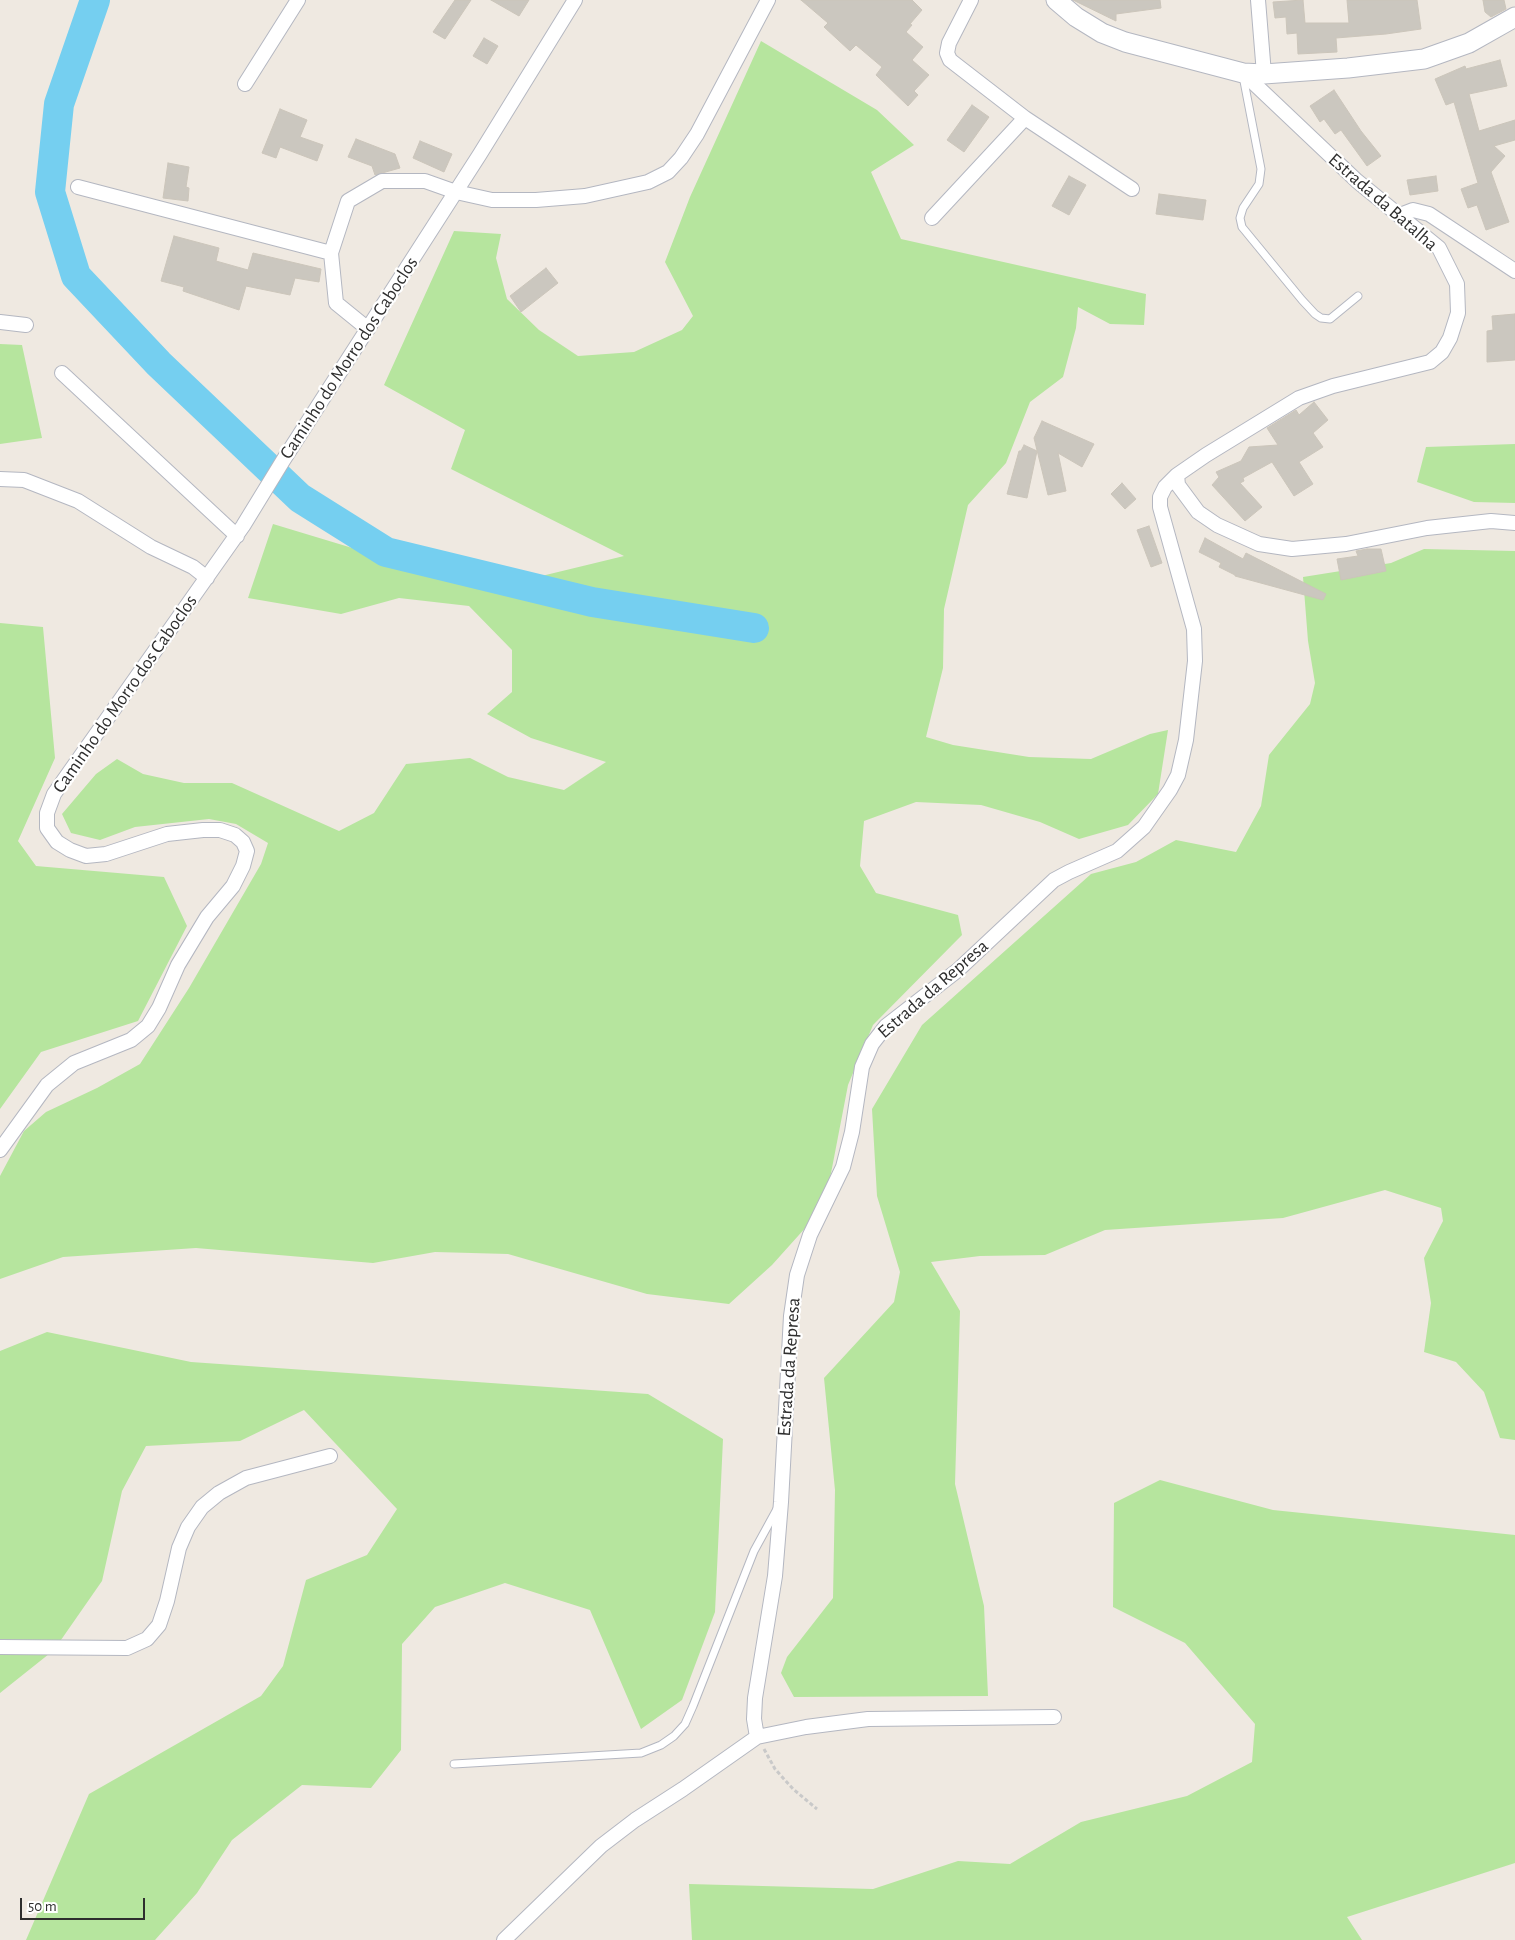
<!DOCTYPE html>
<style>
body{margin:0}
#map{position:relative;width:1515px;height:1940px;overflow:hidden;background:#efe9e1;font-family:"Alegreya Sans",sans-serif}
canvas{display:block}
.scale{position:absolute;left:20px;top:1898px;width:125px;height:22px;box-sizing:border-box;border:2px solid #2e2e2e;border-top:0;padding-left:6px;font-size:15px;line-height:18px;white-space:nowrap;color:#2e2e2e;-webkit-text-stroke:4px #fff;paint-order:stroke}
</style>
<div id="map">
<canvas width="1515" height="1940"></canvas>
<div class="scale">50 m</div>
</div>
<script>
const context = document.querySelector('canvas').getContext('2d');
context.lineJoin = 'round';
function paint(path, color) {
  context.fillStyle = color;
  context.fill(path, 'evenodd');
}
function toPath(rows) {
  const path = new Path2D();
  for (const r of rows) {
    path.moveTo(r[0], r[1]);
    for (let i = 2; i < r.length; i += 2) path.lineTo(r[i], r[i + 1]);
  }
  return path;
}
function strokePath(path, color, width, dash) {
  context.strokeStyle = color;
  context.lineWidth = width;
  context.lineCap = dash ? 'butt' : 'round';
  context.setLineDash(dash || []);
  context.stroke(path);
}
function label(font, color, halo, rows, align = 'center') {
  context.font = font + ' "Alegreya Sans",sans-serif';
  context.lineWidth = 4.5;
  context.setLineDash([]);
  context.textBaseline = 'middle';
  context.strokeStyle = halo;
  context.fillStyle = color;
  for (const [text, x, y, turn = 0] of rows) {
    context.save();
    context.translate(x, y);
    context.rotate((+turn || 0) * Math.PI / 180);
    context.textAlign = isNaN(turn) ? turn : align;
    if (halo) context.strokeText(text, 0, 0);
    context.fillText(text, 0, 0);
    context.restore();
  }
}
const green = toPath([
 [761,41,877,110,914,145,871,172,901,239,1146,294,1144,325,1110,324,1078,307,1076,328,1063,377,1030,402,1006,463,968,505,944,609,943,668,926,737,953,745,1029,757,1091,759,1150,734,1168,730,1158,794,1128,825,1079,839,1040,822,981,805,916,802,864,821,860,866,876,893,958,915,962,935,873,1025,848,1085,827,1194,807,1226,772,1265,729,1304,647,1294,508,1254,435,1252,373,1263,196,1248,63,1257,0,1279,0,1176,24,1131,46,1112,97,1088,140,1064,189,988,261,864,268,843,236,824,209,819,135,827,100,840,71,833,62,814,96,774,117,759,143,774,184,783,232,783,339,831,374,813,406,764,470,758,508,777,564,790,606,762,531,738,487,714,512,692,512,650,469,606,399,598,341,614,248,598,273,524,488,589,624,556,451,469,465,430,384,385,454,231,501,234,496,258,507,299,539,330,578,356,634,352,682,330,693,316,665,262,690,197],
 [0,344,22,345,42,438,0,444],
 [1515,444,1515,503,1474,502,1417,482,1426,447],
 [1424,549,1515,551,1515,1440,1500,1438,1484,1392,1456,1362,1424,1352,1431,1303,1424,1258,1443,1221,1441,1208,1385,1190,1283,1218,1105,1230,1045,1255,980,1256,931,1262,960,1311,955,1484,984,1606,988,1696,794,1697,781,1673,787,1657,833,1598,835,1490,824,1378,894,1302,900,1272,877,1196,872,1109,922,1025,1091,874,1136,862,1176,840,1236,852,1261,806,1269,755,1310,704,1315,683,1308,641,1303,577,1391,563],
 [0,623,43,627,55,758,18,841,36,866,164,877,187,926,138,1021,41,1052,0,1109],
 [47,1332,191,1362,648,1394,723,1439,715,1612,682,1700,641,1729,590,1610,505,1583,435,1607,402,1644,401,1750,371,1788,302,1785,232,1840,197,1893,155,1940,26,1940,89,1794,261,1696,283,1666,306,1580,367,1555,397,1509,304,1410,240,1441,146,1446,122,1491,102,1581,54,1650,0,1693,0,1351],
 [1160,1480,1273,1510,1515,1535,1515,1863,1347,1917,1362,1940,692,1940,689,1884,873,1889,958,1861,1010,1864,1081,1822,1187,1796,1252,1762,1255,1724,1185,1643,1113,1607,1114,1503]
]);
const river = toPath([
 [95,0,59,104,50,192,76,276,159,364,300,498,386,552,592,602,754,628]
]);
const building = toPath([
 [455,0,471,0,445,39,433,32,455,0],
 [491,0,529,0,519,16,491,0],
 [801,0,912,0,922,10,910,24,912,25,906,32,923,47,912,60,929,75,914,91,918,95,908,106,876,75,882,67,856,45,850,51,824,27,828,23,801,0],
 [1073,0,1160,0,1161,8,1116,14,1116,21,1073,0],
 [1303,0,1305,23,1349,23,1347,0,1417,0,1421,29,1386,34,1336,38,1337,52,1298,54,1297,33,1287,34,1286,17,1275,18,1273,2,1303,0],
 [1483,0,1504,0,1506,9,1491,17,1485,12,1483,0],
 [484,38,498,46,487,64,473,56,484,38],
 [1500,60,1507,86,1469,94,1479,131,1515,120,1515,140,1494,146,1505,156,1491,172,1509,222,1486,230,1477,205,1468,208,1461,189,1478,183,1454,102,1446,105,1435,79,1465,66,1466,69,1500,60],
 [1334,90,1361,131,1381,156,1367,166,1341,130,1335,134,1324,119,1320,122,1310,106,1334,90],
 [972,105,989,117,964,152,947,140,972,105],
 [280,109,307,120,300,137,323,145,317,161,280,147,276,158,262,153,280,109],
 [356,139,395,154,400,168,375,175,372,166,348,157,356,139],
 [420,141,452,154,444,172,413,158,420,141],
 [168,163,189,167,186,187,189,188,188,201,163,198,168,163],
 [1069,176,1086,185,1069,215,1052,206,1069,176],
 [1436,176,1438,191,1410,195,1407,180,1436,176],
 [1159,194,1206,200,1203,220,1156,214,1159,194],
 [174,236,219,248,216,261,248,270,253,253,321,269,319,282,295,278,290,295,246,286,239,310,183,291,184,287,161,281,174,236],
 [546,268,558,283,521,312,510,296,546,268],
 [1515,314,1515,360,1487,362,1487,331,1493,330,1492,316,1515,314],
 [1314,402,1328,420,1313,433,1323,447,1299,462,1313,484,1294,496,1272,462,1243,478,1244,481,1240,483,1262,507,1245,521,1212,485,1219,477,1216,472,1241,461,1249,447,1278,445,1267,428,1296,410,1299,415,1314,402],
 [1042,421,1094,444,1082,467,1058,453,1066,491,1048,495,1034,438,1042,421],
 [1024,445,1037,451,1027,498,1007,494,1019,451,1021,451,1024,445],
 [1122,483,1136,499,1125,509,1111,494,1122,483],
 [1149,526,1162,563,1151,567,1137,530,1149,526],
 [1205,538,1243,559,1246,553,1326,594,1323,600,1235,576,1235,575,1219,567,1221,563,1199,552,1205,538],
 [1367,549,1381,549,1386,571,1341,580,1337,559,1358,556,1356,551,1367,549]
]);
const path = toPath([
 [764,1749,775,1769,793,1789,817,1809]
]);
const lane = toPath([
 [1243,76,1261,169,1259,184,1243,208,1240,218,1242,227,1302,300,1315,314,1321,318,1330,319,1358,296],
 [454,1764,641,1753,661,1745,674,1736,685,1724,693,1706,754,1551,777,1509]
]);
const street = toPath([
 [971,0,949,43,947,53,950,60,1025,118,1132,189],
 [1258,0,1264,74],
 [1243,73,1357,181,1439,248,1457,284,1458,313,1450,338,1442,352,1430,362,1333,386,1299,398,1206,455,1177,475,1178,485,1198,512,1217,525,1259,544,1292,549,1346,544,1427,528,1491,521,1515,523],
 [245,84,298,0],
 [78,187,331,253],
 [1400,215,1413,210,1429,214,1515,271],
 [932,218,1025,118],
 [0,322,26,325],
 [368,329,336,303,331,253,348,201,382,181,425,181,456,192,492,200,536,200,585,196,648,182,668,172,681,158,697,134,768,0],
 [62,373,237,536],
 [0,479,24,480,78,501,151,547,193,567,207,578],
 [0,1150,47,1085,74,1063,131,1040,148,1026,159,1008,178,965,207,917,233,886,243,866,247,851,243,842,235,835,220,830,203,830,167,834,106,854,86,856,70,850,57,842,47,828,47,813,54,794,243,526,284,459,480,154,575,0],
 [0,1647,127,1648,147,1639,159,1625,167,1601,179,1548,188,1527,202,1507,219,1493,246,1478,330,1456],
 [757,1737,754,1719,755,1698,775,1576,781,1502,791,1316,797,1275,810,1235,843,1167,852,1132,862,1067,872,1044,886,1026,958,970,1054,880,1069,872,1117,851,1144,827,1170,790,1178,775,1186,740,1195,661,1194,629,1160,507,1160,497,1165,487,1177,475],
 [504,1940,601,1846,635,1820,683,1789,757,1737,806,1727,868,1719,1054,1717]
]);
const secondary = toPath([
 [1056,0,1076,17,1102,33,1125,42,1243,73,1264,74,1348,68,1424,59,1469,43,1515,17]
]);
const streetNames = [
 ["Estrada da Batalha",1383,202,41],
 ["Caminho do Morro dos Caboclos",349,358,-57],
 ["Caminho do Morro dos Caboclos",125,694,-55],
 ["Estrada da Represa",933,989,-41],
 ["Estrada da Represa",789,1367,-86]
];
paint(green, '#b6e59e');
strokePath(river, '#75cff0', 30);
paint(building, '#cbc7bf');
strokePath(building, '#cbc5ba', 1);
strokePath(lane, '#b4b7c1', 9);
strokePath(street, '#b4b7c1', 16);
strokePath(secondary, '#b4b7c1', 21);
strokePath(path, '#c9c9c9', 3, [4, 2.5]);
strokePath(lane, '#fff', 7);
strokePath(street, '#fff', 14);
strokePath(secondary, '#fff', 19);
label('19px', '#2e2e2e', '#fff', streetNames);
</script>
